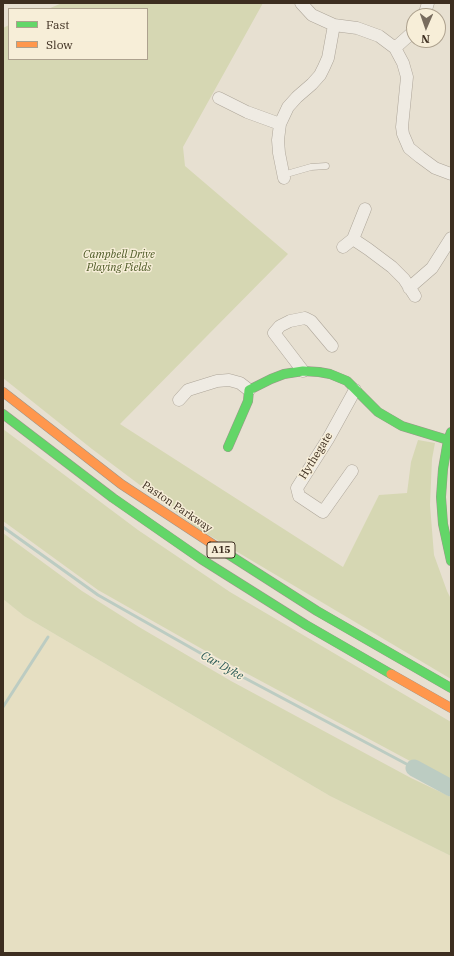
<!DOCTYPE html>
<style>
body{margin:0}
#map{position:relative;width:454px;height:956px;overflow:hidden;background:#e7e0d1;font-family:"IBM Plex Serif",serif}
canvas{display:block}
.frame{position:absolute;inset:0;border:4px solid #3d2e20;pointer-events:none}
.legend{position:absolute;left:8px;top:8px;width:140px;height:52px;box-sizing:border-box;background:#f7eed8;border:1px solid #ada18e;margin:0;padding:5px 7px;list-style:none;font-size:12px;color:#3d2e20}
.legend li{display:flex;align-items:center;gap:8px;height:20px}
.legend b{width:20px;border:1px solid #ada18e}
.north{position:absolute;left:406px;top:8px;width:40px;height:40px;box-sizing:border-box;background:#f7eed8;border:1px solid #ada18e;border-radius:50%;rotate:182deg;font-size:11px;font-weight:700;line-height:16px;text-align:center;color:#3d2e20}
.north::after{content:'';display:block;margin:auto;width:14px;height:18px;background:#786c5e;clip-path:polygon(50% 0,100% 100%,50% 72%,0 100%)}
</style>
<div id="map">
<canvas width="454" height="956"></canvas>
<div class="frame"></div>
<ul class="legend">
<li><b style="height:5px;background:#63d668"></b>Fast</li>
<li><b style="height:5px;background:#ff974d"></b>Slow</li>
</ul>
<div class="north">N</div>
</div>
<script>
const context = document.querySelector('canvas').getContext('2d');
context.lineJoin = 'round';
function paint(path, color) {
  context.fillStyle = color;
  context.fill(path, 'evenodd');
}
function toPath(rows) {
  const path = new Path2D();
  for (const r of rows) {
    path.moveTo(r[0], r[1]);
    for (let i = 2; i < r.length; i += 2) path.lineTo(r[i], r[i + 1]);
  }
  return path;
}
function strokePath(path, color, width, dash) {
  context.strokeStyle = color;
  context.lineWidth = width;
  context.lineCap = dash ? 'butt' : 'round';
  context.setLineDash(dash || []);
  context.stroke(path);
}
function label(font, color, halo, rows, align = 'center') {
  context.font = font + ' "IBM Plex Serif",serif';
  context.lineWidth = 3;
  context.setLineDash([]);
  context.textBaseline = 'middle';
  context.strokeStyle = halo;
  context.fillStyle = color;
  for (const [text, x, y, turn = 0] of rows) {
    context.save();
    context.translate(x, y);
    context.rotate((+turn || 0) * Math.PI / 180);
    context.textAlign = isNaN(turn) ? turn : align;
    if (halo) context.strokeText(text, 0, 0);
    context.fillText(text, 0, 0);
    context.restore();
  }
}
const farmland = toPath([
 [3,599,24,616,330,796,451,856,451,953,3,953]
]);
const green = toPath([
 [62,3,263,3,183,147,185,166,288,254,120,424,343,567,379,495,407,493,411,462,418,440,435,443,432,459,430,505,434,555,447,591,451,599,451,679,197,528,92,449,3,378,3,28,9,25,9,59,147,59,147,9,48,9],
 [3,429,138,530,230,592,451,722,451,783,218,658,98,590,3,521],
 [3,533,82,591,139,627,231,681,411,778,451,797,451,856,330,796,24,616,3,599]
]);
const stream = toPath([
 [3,527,98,595,239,675,414,768],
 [3,707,48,637]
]);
const river = toPath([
 [414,768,451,788]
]);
const lane = toPath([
 [283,175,311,167,326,166]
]);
const street = toPath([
 [301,3,312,15,334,25,357,28,379,36,395,48,403,63,407,77,402,127,403,134,409,148,420,157,435,168,451,174],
 [424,16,428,3],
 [395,48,414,31],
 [219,98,247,112,280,124],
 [284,178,279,153,278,140,280,124,288,107,297,97,312,84,320,75,324,67,328,58,334,25],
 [353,239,368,249,392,267,404,279,415,296],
 [343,247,353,239,365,209],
 [409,288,432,268,451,238],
 [303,371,274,333,280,326,290,321,305,318,311,321,332,346],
 [179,400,188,390,217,381,229,380,240,383,249,390],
 [352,471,323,512,299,496,297,488,328,439,355,390]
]);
const fast = toPath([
 [3,414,113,498,201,559,306,625,391,674],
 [451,432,448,440,443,469,441,497,443,524,451,561],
 [228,447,248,401,249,390,271,379,284,374,303,371,319,372,330,374,347,381,378,412,402,426,448,440],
 [220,549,317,611,451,688]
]);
const slow = toPath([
 [3,392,121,484,220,549],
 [391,674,451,708]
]);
const shields = [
 [221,550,28]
];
const shieldNames = [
 ["A15",221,550]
];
const parkNames = [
 ["Campbell Drive",119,255],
 ["Playing Fields",119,268]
];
const streetNames = [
 ["Hythegate",316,456,-58],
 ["Paston Parkway",177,507,34]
];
const waterNames = [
 ["Car Dyke",222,666,29]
];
paint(farmland, '#e6dfc2');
paint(green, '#d6d7b3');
strokePath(stream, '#bcccc2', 3);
strokePath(river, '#bcccc2', 17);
strokePath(lane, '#ada599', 7);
strokePath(street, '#ada599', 13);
strokePath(fast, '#9c958a', 10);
strokePath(slow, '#9c958a', 10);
strokePath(lane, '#efebe3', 6);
strokePath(street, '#efebe3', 12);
strokePath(fast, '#63d668', 9);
strokePath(slow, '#ff974d', 9);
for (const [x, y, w] of shields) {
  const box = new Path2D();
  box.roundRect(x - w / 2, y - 8, w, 16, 3);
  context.fillStyle = '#f7eed8';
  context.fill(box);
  strokePath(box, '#3d2e20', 1);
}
label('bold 10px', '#3d2e20', null, shieldNames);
label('italic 11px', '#4d5a26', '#f7eed8', parkNames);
label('11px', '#3d2e20', '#f7eed8', streetNames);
label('italic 12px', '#2f5d5a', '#f7eed8', waterNames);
</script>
